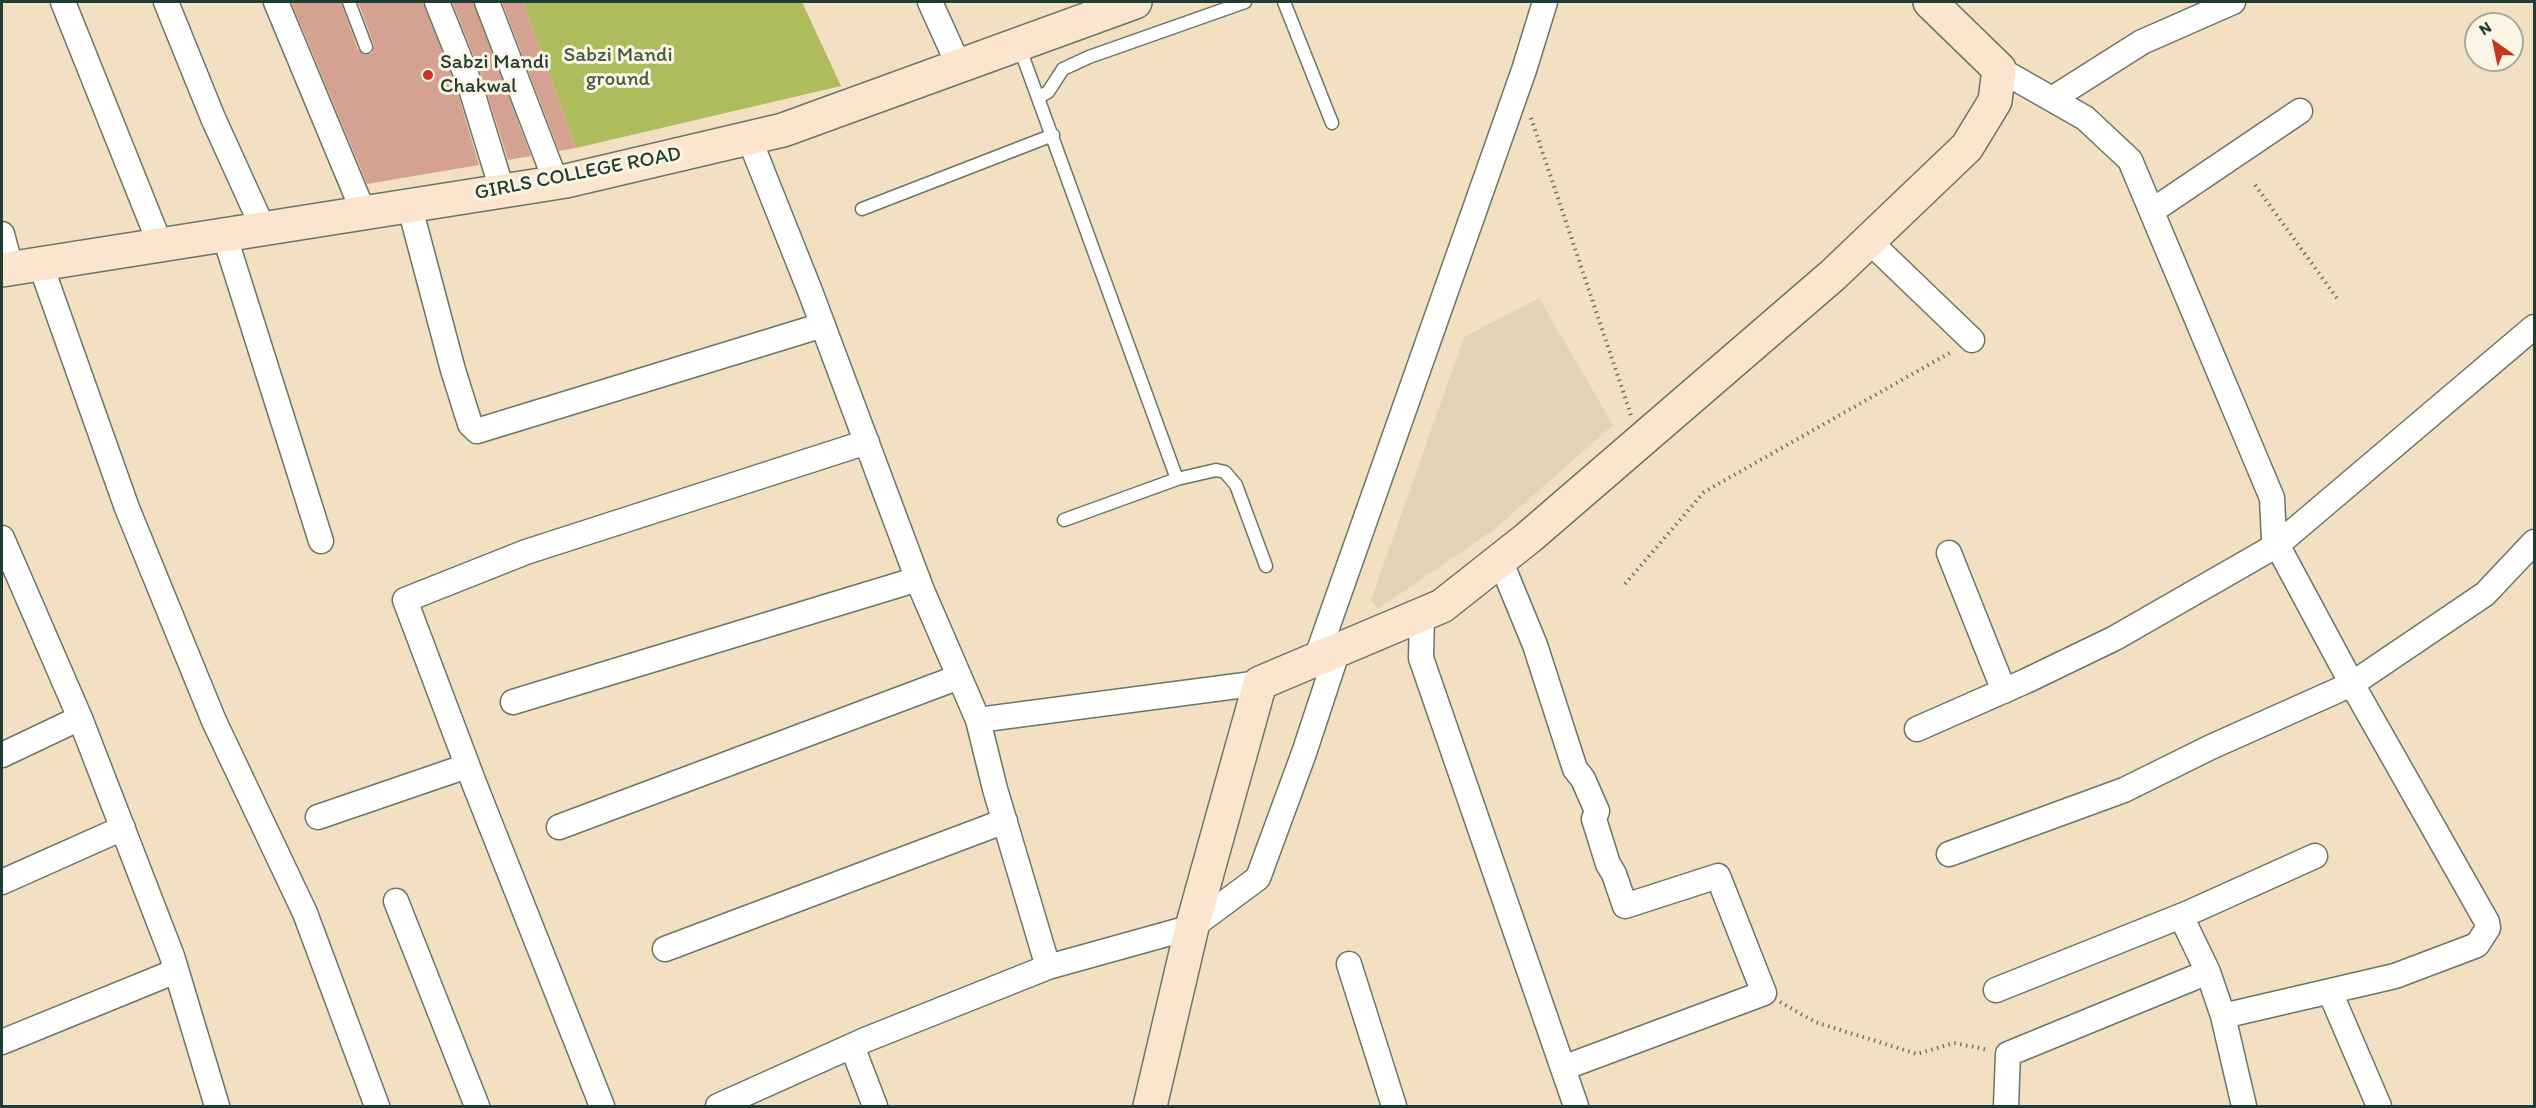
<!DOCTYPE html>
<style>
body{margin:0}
#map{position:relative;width:2536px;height:1108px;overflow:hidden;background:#f3e0c3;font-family:Itim,sans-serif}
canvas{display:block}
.frame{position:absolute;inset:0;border:3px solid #1f3d34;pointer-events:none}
.north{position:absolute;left:2464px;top:12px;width:60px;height:60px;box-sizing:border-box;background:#fcf5e5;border:2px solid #a4ab9e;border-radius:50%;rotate:327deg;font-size:16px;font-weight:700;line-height:24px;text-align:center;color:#1f3d34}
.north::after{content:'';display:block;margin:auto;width:21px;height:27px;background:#c8321e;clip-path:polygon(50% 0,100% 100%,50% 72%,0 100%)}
</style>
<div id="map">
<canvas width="2536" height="1108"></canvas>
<div class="frame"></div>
<div class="north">N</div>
</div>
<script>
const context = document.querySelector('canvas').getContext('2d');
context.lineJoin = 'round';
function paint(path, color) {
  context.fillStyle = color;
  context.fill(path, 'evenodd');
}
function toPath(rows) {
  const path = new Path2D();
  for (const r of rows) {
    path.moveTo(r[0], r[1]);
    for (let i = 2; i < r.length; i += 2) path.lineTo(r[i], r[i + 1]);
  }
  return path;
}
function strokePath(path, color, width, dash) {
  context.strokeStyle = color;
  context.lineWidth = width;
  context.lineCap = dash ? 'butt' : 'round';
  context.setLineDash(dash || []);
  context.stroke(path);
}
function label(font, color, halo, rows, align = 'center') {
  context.font = font + ' Itim,sans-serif';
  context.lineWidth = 6;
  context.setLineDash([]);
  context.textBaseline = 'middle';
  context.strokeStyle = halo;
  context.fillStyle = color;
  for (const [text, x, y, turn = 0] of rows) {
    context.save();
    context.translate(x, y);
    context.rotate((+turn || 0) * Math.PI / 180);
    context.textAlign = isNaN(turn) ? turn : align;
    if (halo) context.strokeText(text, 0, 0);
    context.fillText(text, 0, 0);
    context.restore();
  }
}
const built = toPath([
 [1539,298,1613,425,1495,529,1378,609,1371,600,1464,337]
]);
const green = toPath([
 [523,2,802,2,841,86,576,148]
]);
const building = toPath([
 [291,2,341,2,358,50,365,55,372,53,374,45,358,2,423,2,456,87,479,165,367,184],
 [452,2,473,2,531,156,508,160,482,77],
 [502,2,523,2,576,148,559,151]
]);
const path = toPath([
 [1531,118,1631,415],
 [2255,185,2339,301],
 [1625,584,1704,492,1953,351],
 [1780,1002,1815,1022,1917,1054,1954,1043,1989,1050]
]);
const lane = toPath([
 [349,2,366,47],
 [1284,2,1332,123],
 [1019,46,1177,479],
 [1039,97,1048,92,1063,69,1089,57,1245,2],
 [862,209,1053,135],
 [1064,520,1177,479,1216,470,1225,472,1236,485,1266,566]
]);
const street = toPath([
 [63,2,160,244],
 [166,2,213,118,263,228],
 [276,2,363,211],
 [437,2,469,82,502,190],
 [487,2,556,182],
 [930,2,959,66],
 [1999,69,2085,118,2130,160,2272,498,2274,539,2352,684,2487,922,2488,928,2477,945,2395,976,2223,1016],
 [2052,99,2142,42,2233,2],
 [749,138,810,291,921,588,978,720,995,789,1048,967],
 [409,204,453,370,470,424,477,431,823,325],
 [2152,211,2300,111],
 [2,234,11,268],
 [224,234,321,541],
 [1869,241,1972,340],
 [40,263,127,508,214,721,305,913,377,1106],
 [2,538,80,718,172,956,217,1106],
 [1949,553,2004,691],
 [1500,560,1535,645,1575,769,1583,779,1597,811,1594,819,1608,864,1614,874,1625,906,1718,876,1764,993,1563,1068],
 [1422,614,1421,658,1576,1106],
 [1316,659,1524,70,1545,2],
 [513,702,918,579],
 [978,720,1260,683],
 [1917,729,2026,681,2115,638,2277,545,2534,327],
 [2,755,80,718],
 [318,817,467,766],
 [559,827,959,677],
 [1949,854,2124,790,2211,747,2352,684,2485,594,2534,542],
 [2,882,123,828],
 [396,901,477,1106],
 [2181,916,2208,972],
 [665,949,1005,821],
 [1349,964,1394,1106],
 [1996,990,2186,914,2315,856],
 [2330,992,2379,1106],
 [2,1042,176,971],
 [852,1046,875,1106],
 [602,1106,474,783,405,600,526,552,867,442],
 [718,1106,865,1040,1048,967,1192,927,1258,878,1304,753,1338,650],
 [2006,1106,2008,1054,2208,972,2223,1016,2244,1106]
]);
const secondary = toPath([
 [2,270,566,181,783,130,1135,2],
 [1150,1106,1192,927,1260,683,1442,606,1528,538,1833,275,1967,147,1995,101,1999,69,1930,2]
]);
const markers = [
 [428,75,6,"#c8321e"]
];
const parkNames = [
 ["Sabzi Mandi",618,56],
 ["ground",618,80]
];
const poiNames = [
 ["Sabzi Mandi",440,63],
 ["Chakwal",440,87]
];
const streetNames = [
 ["GIRLS COLLEGE ROAD",578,174,-11]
];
paint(built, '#e3d2b5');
paint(green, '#afbc5e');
paint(building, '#d5a190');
strokePath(lane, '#697666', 15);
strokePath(street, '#697666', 27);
strokePath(secondary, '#697666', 36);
strokePath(path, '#697666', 4, [1.5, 4.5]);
strokePath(lane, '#fff', 12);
strokePath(street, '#fff', 24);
strokePath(secondary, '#fce5cf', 33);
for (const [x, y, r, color] of markers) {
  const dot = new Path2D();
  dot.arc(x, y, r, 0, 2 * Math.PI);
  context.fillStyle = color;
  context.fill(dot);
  strokePath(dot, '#fcf5e5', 2);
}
label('21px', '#435d3e', '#fcf5e5', parkNames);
label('21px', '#1f3d34', '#fcf5e5', poiNames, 'left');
label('21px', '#1f3d34', '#fcf5e5', streetNames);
</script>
